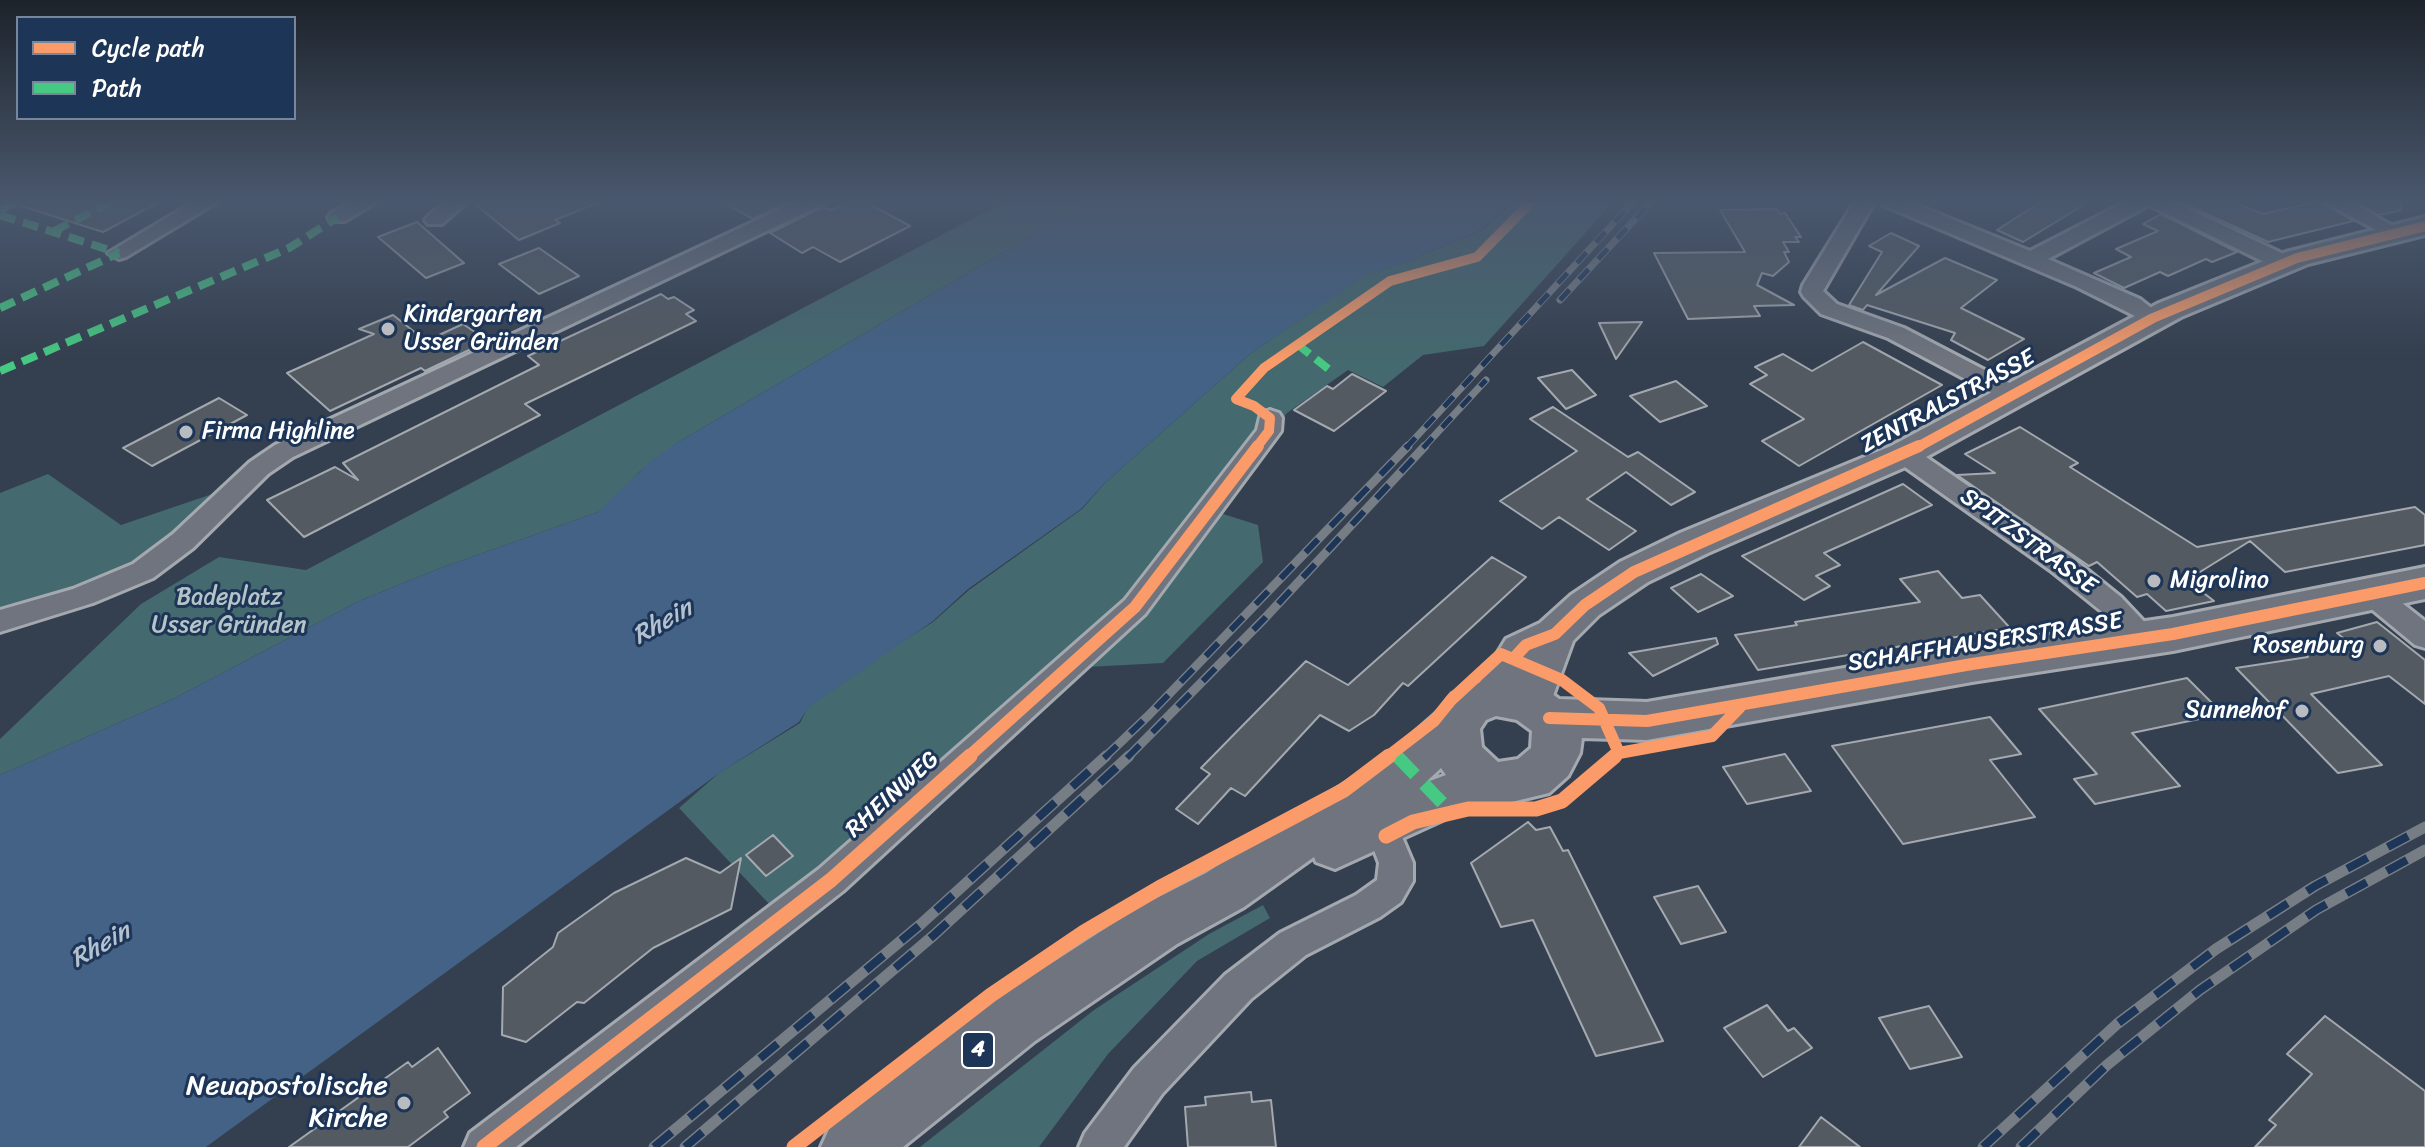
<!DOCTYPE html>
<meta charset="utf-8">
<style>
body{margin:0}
#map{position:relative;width:2425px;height:1147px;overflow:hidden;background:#343f4f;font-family:Sriracha,sans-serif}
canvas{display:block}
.legend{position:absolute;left:16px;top:16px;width:280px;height:104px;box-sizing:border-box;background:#1d3557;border:2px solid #77869a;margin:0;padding:10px 14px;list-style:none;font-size:24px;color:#fff}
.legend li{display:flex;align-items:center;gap:16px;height:40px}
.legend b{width:40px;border:2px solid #77869a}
</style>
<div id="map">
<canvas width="2425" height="1147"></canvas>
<ul class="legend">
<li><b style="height:10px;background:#fa9b69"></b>Cycle path</li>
<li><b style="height:10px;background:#46c982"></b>Path</li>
</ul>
</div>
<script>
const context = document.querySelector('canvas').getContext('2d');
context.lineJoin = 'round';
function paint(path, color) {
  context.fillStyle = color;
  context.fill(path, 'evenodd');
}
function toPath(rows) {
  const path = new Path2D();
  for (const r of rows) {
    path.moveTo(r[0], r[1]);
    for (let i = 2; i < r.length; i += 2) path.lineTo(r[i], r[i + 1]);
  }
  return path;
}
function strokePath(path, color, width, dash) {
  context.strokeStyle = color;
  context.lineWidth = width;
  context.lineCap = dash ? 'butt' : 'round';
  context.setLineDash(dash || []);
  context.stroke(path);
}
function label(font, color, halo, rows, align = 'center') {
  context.font = font + ' Sriracha,sans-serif';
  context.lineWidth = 6;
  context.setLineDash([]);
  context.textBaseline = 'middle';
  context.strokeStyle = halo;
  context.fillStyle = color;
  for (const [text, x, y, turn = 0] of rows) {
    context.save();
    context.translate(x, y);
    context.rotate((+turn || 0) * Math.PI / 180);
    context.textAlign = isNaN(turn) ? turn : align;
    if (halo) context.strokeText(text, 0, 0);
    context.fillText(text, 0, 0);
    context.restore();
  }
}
const green = toPath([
 [1006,201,1091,201,680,441,639,472,614,500,598,512,438,569,359,601,175,698,0,775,0,739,141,604,219,557,306,570],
 [1514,201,1614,201,1484,346,1423,355,1383,387,1348,370,1287,413,1143,609,785,921,679,808,719,773,800,723,808,707,878,657,933,622,969,590,1082,509,1105,483,1250,354,1364,275,1404,263,1482,230],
 [48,474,121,525,221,491,166,545,101,583,0,614,0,493],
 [1220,513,1258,525,1263,562,1163,663,1087,667],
 [1263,905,1270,918,1197,961,1108,1054,1039,1147,920,1147,1094,1010,1209,934]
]);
const water = toPath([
 [1091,201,1513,201,1481,230,1404,263,1365,275,1250,354,1105,483,1081,509,968,589,933,621,808,708,799,722,718,774,206,1147,0,1147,0,775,175,698,359,601,438,569,598,512,653,459,680,441]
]);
const building = toPath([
 [16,201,161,201,103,232,15,204,16,201],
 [471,201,599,201,600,202,555,220,560,223,519,240,471,201],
 [721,201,781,201,786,203,753,219,721,201],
 [851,201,864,201,910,226,840,262,813,247,802,253,770,233,823,207,830,210,851,201],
 [2042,201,2090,201,2023,242,1997,230,2042,201],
 [2184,201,2231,201,2263,214,2320,201,2353,221,2268,242,2181,202,2184,201],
 [2354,201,2400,201,2402,210,2379,215,2354,201],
 [1777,209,1780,214,1785,213,1801,237,1795,237,1799,242,1783,242,1789,252,1784,252,1789,262,1773,276,1762,273,1757,285,1794,305,1754,306,1760,316,1688,319,1654,253,1745,252,1720,210,1777,209],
 [2161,214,2237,252,2212,262,2206,259,2168,276,2160,272,2124,288,2094,273,2131,257,2116,249,2158,231,2143,224,2161,214],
 [417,222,464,263,426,278,378,237,417,222],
 [1891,233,1919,246,1876,295,1945,258,1997,280,1961,308,2024,339,1988,360,1951,340,1955,333,1867,305,1863,310,1849,305,1882,252,1869,246,1891,233],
 [539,248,579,276,539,294,499,264,539,248],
 [661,294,668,299,674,297,694,310,686,314,696,321,525,404,540,415,304,537,267,500,335,467,358,480,343,463,539,365,528,356,661,294],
 [393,315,426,341,463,324,488,341,425,371,421,368,330,411,287,373,374,334,359,329,393,315],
 [1642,322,1616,359,1599,323,1642,322],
 [1863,342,1942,385,1799,466,1762,441,1804,419,1750,384,1767,375,1755,367,1783,354,1812,371,1863,342],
 [1572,370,1596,395,1566,409,1538,378,1572,370],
 [1352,374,1386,391,1334,431,1294,410,1327,386,1333,389,1352,374],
 [1676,381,1707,406,1660,422,1630,396,1676,381],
 [219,398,247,415,152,466,123,448,219,398],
 [1553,407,1628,457,1638,452,1695,492,1671,505,1626,472,1587,499,1636,531,1609,550,1559,517,1542,529,1500,501,1577,451,1530,419,1553,407],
 [2020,427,2078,463,2070,467,2197,547,2415,507,2425,515,2425,545,2285,572,2250,541,2187,580,2214,601,2166,611,2147,594,2137,597,2097,562,2089,566,1957,475,1995,473,1965,454,2020,427],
 [1903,484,1932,505,1824,553,1840,565,1816,576,1830,586,1804,600,1742,556,1903,484],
 [1492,557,1526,577,1408,686,1403,683,1374,715,1349,731,1320,715,1245,796,1231,788,1198,824,1176,809,1210,774,1201,768,1306,661,1348,685,1492,557],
 [1938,571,1962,598,1980,595,2010,628,1758,670,1735,635,1797,625,1795,622,1920,602,1900,579,1938,571],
 [1701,574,1733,596,1698,612,1671,588,1701,574],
 [2377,622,2425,660,2425,704,2389,676,2311,694,2382,765,2338,773,2236,668,2308,657,2301,651,2347,641,2337,633,2377,622],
 [1716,638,1718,644,1653,676,1629,653,1716,638],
 [2187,678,2223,714,2132,733,2180,786,2095,804,2074,779,2097,774,2039,709,2187,678],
 [1990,717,2021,754,1990,760,2035,817,1903,844,1832,746,1990,717],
 [1785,754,1811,791,1747,804,1723,767,1785,754],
 [1528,822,1536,830,1550,827,1563,851,1568,850,1663,1041,1596,1056,1533,920,1501,927,1471,863,1528,822],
 [773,835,793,856,766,876,746,855,773,835],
 [686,858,720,873,741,858,731,909,653,948,584,1003,577,1002,526,1042,502,1035,503,987,553,947,558,933,614,893,686,858],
 [1698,886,1726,932,1681,944,1654,897,1698,886],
 [1767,1005,1788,1031,1794,1028,1812,1048,1763,1077,1724,1028,1767,1005],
 [1929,1006,1962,1057,1910,1069,1879,1018,1929,1006],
 [2325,1016,2425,1091,2425,1147,2255,1147,2276,1125,2269,1120,2312,1074,2287,1054,2325,1016],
 [438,1048,470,1093,444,1112,448,1117,408,1147,289,1147,408,1062,412,1067,438,1048],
 [1251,1092,1252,1102,1271,1100,1276,1147,1188,1147,1185,1107,1206,1105,1205,1097,1251,1092],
 [1821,1117,1860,1147,1799,1147,1821,1117]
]);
const street = toPath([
 [195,201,219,201,126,257,119,259,108,253,195,201],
 [353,201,378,201,345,221,331,221,328,217,331,213,353,201],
 [446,201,468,201,442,224,428,224,425,220,428,216,446,201],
 [798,201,824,201,821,205,293,457,268,474,193,548,153,578,93,603,0,632,0,610,73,589,133,564,173,534,250,462,275,445,798,201],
 [1855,201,1875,201,1823,291,1837,304,1904,328,2021,389,2024,394,2021,399,2003,399,1888,338,1821,314,1804,297,1801,292,1803,285,1855,201],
 [1880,201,1907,201,2030,251,2127,201,2171,201,2292,258,2295,263,2284,269,2276,268,2149,205,2048,259,2140,299,2164,318,2161,323,2153,325,2077,287,1883,205,1880,201],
 [2323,201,2348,201,2404,232,2401,236,2387,236,2323,201],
 [1270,410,1279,413,1282,418,1281,431,1145,614,843,891,516,1147,464,1147,470,1133,819,869,1125,600,1257,430,1261,413,1270,410],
 [1904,446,1913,448,2070,556,2121,597,2153,631,2158,639,2153,647,2143,650,2133,647,2101,611,2050,570,1895,460,1891,454,1895,448,1904,446],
 [2373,585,2383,588,2425,621,2425,648,2415,645,2363,602,2359,595,2363,588,2373,585],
 [1374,795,1386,799,1413,863,1413,881,1401,902,1380,917,1306,955,1251,999,1162,1094,1124,1147,1079,1147,1085,1133,1134,1068,1225,975,1280,933,1356,895,1377,880,1379,863,1358,809,1362,799,1374,795]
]);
const secondary = toPath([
 [2425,217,2425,235,2308,264,2181,317,1917,462,1708,553,1648,582,1599,615,1573,641,1546,715,1530,720,1514,715,1510,706,1493,714,1478,709,1471,697,1506,639,1540,623,1571,595,1620,562,1680,533,1891,446,2159,303,2286,252,2425,217]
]);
const primary = toPath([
 [2425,567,2425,599,2173,651,1972,682,1647,740,1582,738,1580,753,1568,776,1549,793,1449,817,1335,869,1316,862,1314,857,1244,907,1177,944,1035,1041,903,1147,821,1147,831,1125,993,1001,1137,908,1206,873,1355,777,1391,753,1439,711,1452,694,1476,684,1493,678,1530,684,1547,690,1559,699,1647,702,1972,646,2173,617,2425,567],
 [1496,716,1517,720,1532,731,1531,748,1518,759,1498,762,1482,747,1480,729,1486,720,1496,716],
 [1441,768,1446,775,1427,782,1427,781,1441,768]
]);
const railFar2 = toPath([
 [1560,300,1652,201],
 [1406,448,1634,201],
 [1423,448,1486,380]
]);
const railFar1 = toPath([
 [1104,758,1149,715,1408,446],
 [1127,758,1264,619,1425,446]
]);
const rail = toPath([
 [654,1147,921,924,1106,756],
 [685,1147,934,935,1129,756],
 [1983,1147,2117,1024,2216,949,2315,886,2425,827],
 [2021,1147,2107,1065,2200,990,2316,910,2425,850]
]);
const quietFar2 = toPath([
 [0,210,19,201],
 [0,215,119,253],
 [54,231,113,201],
 [0,308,119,253],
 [1297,344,1332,372],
 [0,371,289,248,338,217]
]);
const quietFar1 = toPath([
 [1395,754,1398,758]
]);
const quiet = toPath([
 [1397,756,1451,812,1457,811]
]);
const cyclewayFar2 = toPath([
 [1256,448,1269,431,1270,418,1254,406,1236,399,1264,368,1390,281,1477,257,1532,201],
 [1916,448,2153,318,2297,258,2425,226]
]);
const cyclewayFar1 = toPath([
 [1513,659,1526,645,1555,634,1585,605,1634,572,1919,446],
 [1549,718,1647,721,1972,664,2173,634,2425,583],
 [967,758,1135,607,1258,446],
 [1386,758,1434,721,1451,700,1501,654,1562,680,1599,708,1619,753],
 [1612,758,1619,753,1712,736,1740,707]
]);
const cycleway = toPath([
 [1386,836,1413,822,1468,809,1536,809,1562,801,1615,756],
 [484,1147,831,880,970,756],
 [794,1147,991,995,1084,932,1159,888,1344,790,1389,756]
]);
const markers = [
 [388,329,8,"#b8bcc1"],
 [186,432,8,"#b8bcc1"],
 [2154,581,8,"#b8bcc1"],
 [2380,646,8,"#b8bcc1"],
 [2302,711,8,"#b8bcc1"],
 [404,1103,8,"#b8bcc1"]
];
const shields = [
 [978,1050,32]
];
const shieldNames = [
 ["4",978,1050]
];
const poiNames = [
 ["Kindergarten",404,315],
 ["Usser Gründen",404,343],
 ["Firma Highline",202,432],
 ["Migrolino",2170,581],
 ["Rosenburg",2364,646,"right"],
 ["Sunnehof",2286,711,"right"]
];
const streetNames = [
 ["ZENTRALSTRASSE",1948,402,-28],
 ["SPITZSTRASSE",2028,542,36],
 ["SCHAFFHAUSERSTRASSE",1985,643,-9],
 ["RHEINWEG",893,795,-42]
];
const parkNames = [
 ["Badeplatz",229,598],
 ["Usser Gründen",229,626]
];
const waterNames = [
 ["Rhein",663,623,-30],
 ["Rhein",101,946,-30]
];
const nearPoinames = [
 ["Neuapostolische",388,1087],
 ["Kirche",388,1119]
];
paint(green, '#44696e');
paint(water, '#436285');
paint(building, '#535a61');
strokePath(building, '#a4a9b0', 2);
strokePath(street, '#a4a9b0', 6);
strokePath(secondary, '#a4a9b0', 6);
strokePath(primary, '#a4a9b0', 6);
paint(street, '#6f747e');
paint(secondary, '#6f747e');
paint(primary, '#6f747e');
strokePath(railFar2, '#767d85', 7);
strokePath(railFar1, '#767d85', 9);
strokePath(rail, '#767d85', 11);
strokePath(railFar2, '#1d3557', 5, [14]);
strokePath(railFar1, '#1d3557', 6, [18]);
strokePath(rail, '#1d3557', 8, [23]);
strokePath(quietFar2, '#46c982', 8, [16, 8]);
strokePath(quietFar1, '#46c982', 10, [20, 10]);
strokePath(quiet, '#46c982', 13, [26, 13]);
strokePath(cyclewayFar2, '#fa9b69', 10);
strokePath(cyclewayFar1, '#fa9b69', 12);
strokePath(cycleway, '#fa9b69', 15);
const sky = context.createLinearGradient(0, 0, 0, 361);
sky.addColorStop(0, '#1d232b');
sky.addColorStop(0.56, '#4a586e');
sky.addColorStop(1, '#4a586e00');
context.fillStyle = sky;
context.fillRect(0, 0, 2425, 361);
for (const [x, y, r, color] of markers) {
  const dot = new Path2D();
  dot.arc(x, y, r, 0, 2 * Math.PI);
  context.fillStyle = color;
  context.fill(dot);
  strokePath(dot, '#1d3557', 3);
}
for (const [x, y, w] of shields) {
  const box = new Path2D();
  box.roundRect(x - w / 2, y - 18, w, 36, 6);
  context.fillStyle = '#1d3557';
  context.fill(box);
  strokePath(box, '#fff', 2);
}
label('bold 22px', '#fff', null, shieldNames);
label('24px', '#fff', '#1d3557', poiNames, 'left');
label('24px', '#fff', '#1d3557', streetNames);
label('24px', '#b5c5c7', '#1d3557', parkNames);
label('italic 26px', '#b4c1d0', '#1d3557', waterNames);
label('28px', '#fff', '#1d3557', nearPoinames, 'right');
</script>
